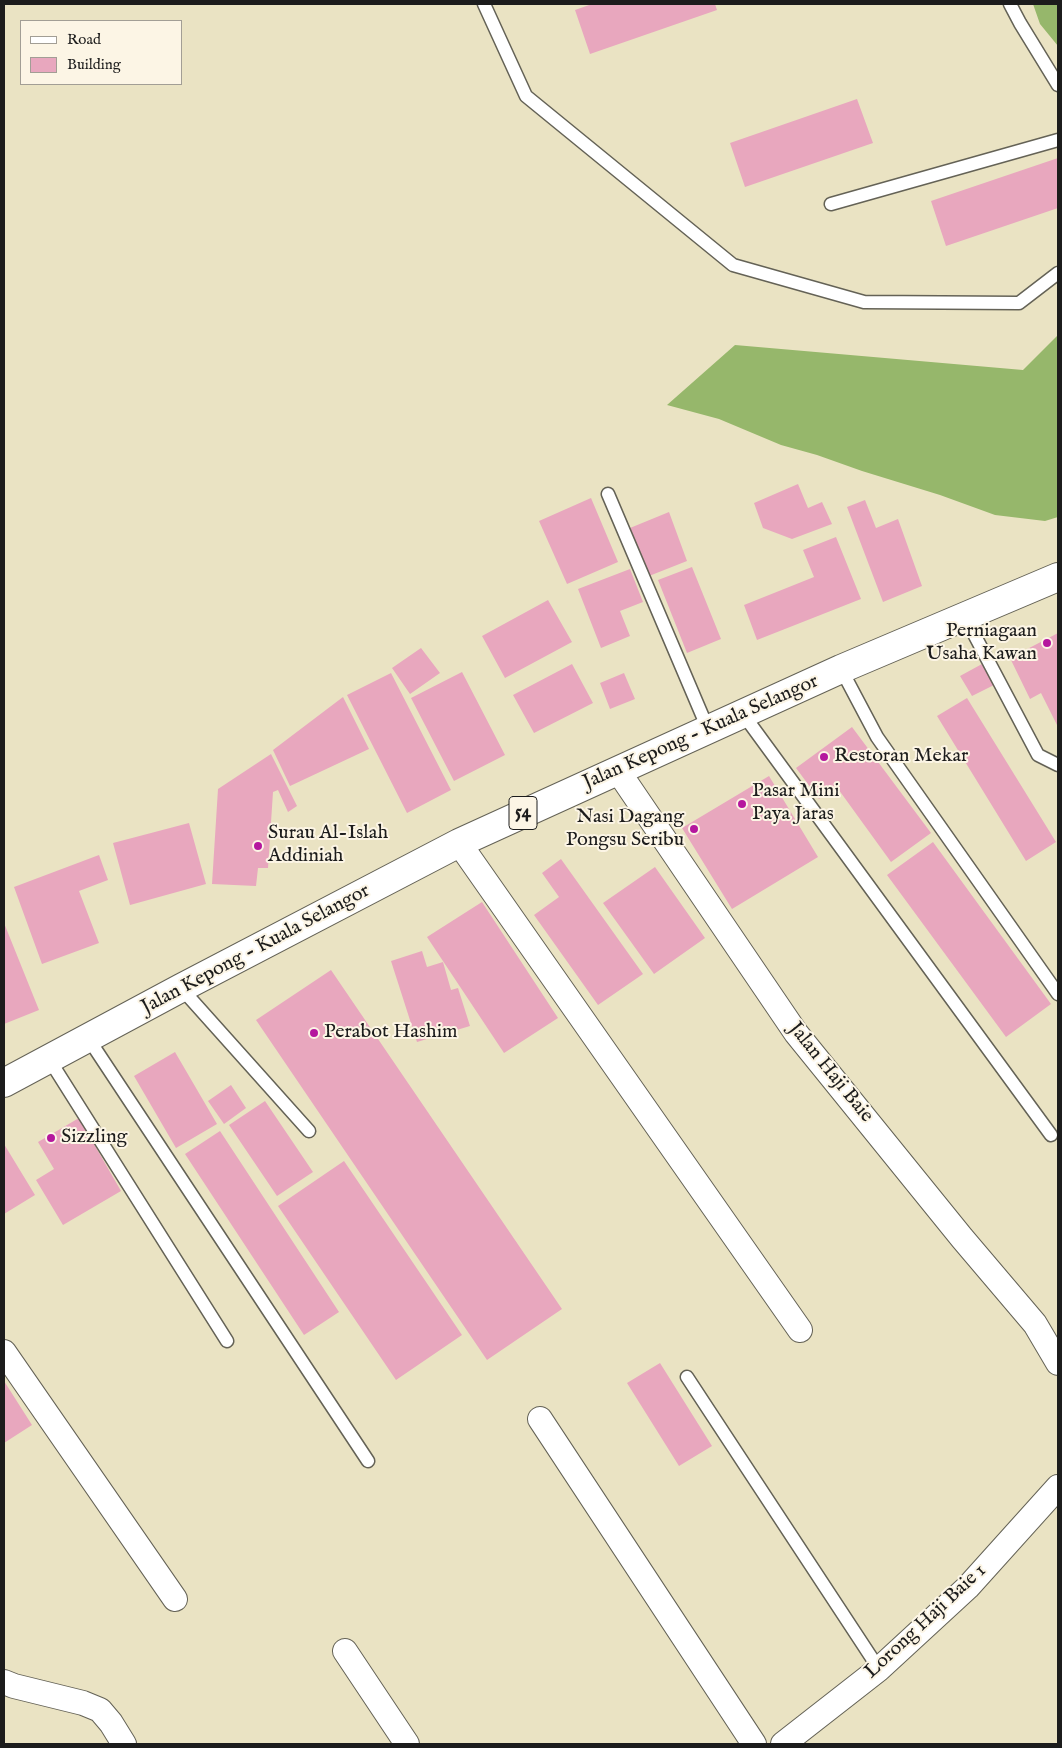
<!DOCTYPE html>
<style>
body{margin:0}
#map{position:relative;width:1062px;height:1748px;overflow:hidden;background:#eae3c3;font-family:"IM FELL English",serif}
canvas{display:block}
.frame{position:absolute;inset:0;border:5px solid #1c1c1c;pointer-events:none}
.legend{position:absolute;left:20px;top:20px;width:162px;height:65px;box-sizing:border-box;background:#fcf5e5;border:1px solid #a29e95;margin:0;padding:6px 9px;list-style:none;font-size:15px;color:#1c1c1c}
.legend li{display:flex;align-items:center;gap:10px;height:25px}
.legend b{width:25px;border:1px solid #a29e95}
</style>
<div id="map">
<canvas width="1062" height="1748"></canvas>
<div class="frame"></div>
<ul class="legend">
<li><b style="height:6px;background:#fff"></b>Road</li>
<li><b style="height:14px;background:#e8a7be"></b>Building</li>
</ul>
</div>
<script>
const context = document.querySelector('canvas').getContext('2d');
context.lineJoin = 'round';
function paint(path, color) {
  context.fillStyle = color;
  context.fill(path, 'evenodd');
}
function toPath(rows) {
  const path = new Path2D();
  for (const r of rows) {
    path.moveTo(r[0], r[1]);
    for (let i = 2; i < r.length; i += 2) path.lineTo(r[i], r[i + 1]);
  }
  return path;
}
function strokePath(path, color, width, dash) {
  context.strokeStyle = color;
  context.lineWidth = width;
  context.lineCap = dash ? 'butt' : 'round';
  context.setLineDash(dash || []);
  context.stroke(path);
}
function label(font, color, halo, rows, align = 'center') {
  context.font = font + ' "IM FELL English",serif';
  context.lineWidth = 4;
  context.setLineDash([]);
  context.textBaseline = 'middle';
  context.strokeStyle = halo;
  context.fillStyle = color;
  for (const [text, x, y, turn = 0] of rows) {
    context.save();
    context.translate(x, y);
    context.rotate((+turn || 0) * Math.PI / 180);
    context.textAlign = isNaN(turn) ? turn : align;
    if (halo) context.strokeText(text, 0, 0);
    context.fillText(text, 0, 0);
    context.restore();
  }
}
const forest = toPath([
 [1033,4,1058,4,1058,46,1040,24],
 [1058,335,1058,517,1045,521,995,515,940,495,862,471,817,455,781,445,719,419,667,405,735,345,1023,370]
]);
const building = toPath([
 [592,4,715,4,717,10,590,54,575,10],
 [857,99,873,143,745,187,730,143],
 [1058,158,1058,208,946,246,931,201],
 [798,484,808,508,822,502,832,524,792,539,763,528,754,503],
 [591,498,618,562,567,584,539,521],
 [865,500,876,528,898,519,922,586,883,602,847,507],
 [669,512,687,561,649,576,630,528],
 [836,537,861,599,757,640,744,605,814,577,803,550],
 [692,567,721,639,687,653,658,580],
 [630,569,643,602,620,611,630,636,601,648,578,589],
 [548,600,572,642,505,678,482,636],
 [1058,633,1058,727,1041,693,1030,699,1010,658],
 [421,648,440,673,410,694,392,668],
 [572,664,593,703,534,733,513,695],
 [982,664,994,685,972,696,960,676],
 [462,672,505,755,454,781,411,698],
 [391,673,451,790,407,813,347,695],
 [624,673,635,699,610,709,600,683],
 [343,697,369,749,290,786,273,750],
 [967,698,1056,842,1026,861,937,716],
 [852,727,931,833,891,862,836,786,819,799,796,768],
 [271,754,297,806,288,812,278,790,273,792,268,868,258,868,256,886,212,884,218,789],
 [769,776,818,857,732,909,682,828],
 [189,823,206,884,130,905,113,843],
 [933,842,1051,1004,1006,1037,887,875],
 [99,855,108,880,79,891,99,943,42,964,14,887],
 [561,859,643,974,598,1005,534,915,559,897,542,873],
 [655,867,705,938,654,974,603,903],
 [482,902,558,1018,504,1053,427,937],
 [4,923,39,1010,4,1024],
 [422,951,427,967,443,962,451,990,458,988,470,1026,417,1042,391,961],
 [331,970,562,1309,487,1360,256,1020],
 [175,1052,217,1124,176,1148,134,1076],
 [231,1085,246,1108,224,1124,208,1101],
 [265,1101,313,1172,277,1196,229,1125],
 [79,1118,121,1191,63,1225,36,1180,54,1169,38,1142],
 [220,1131,339,1312,304,1335,185,1154],
 [4,1144,35,1195,4,1214],
 [344,1161,462,1335,396,1380,278,1206],
 [660,1363,712,1446,679,1466,627,1383],
 [4,1381,32,1425,4,1443]
]);
const lane = toPath([
 [484,4,526,96,733,265,864,302,1019,303,1058,273],
 [1010,4,1020,23,1058,85],
 [831,204,1058,140],
 [608,494,708,729],
 [965,617,1038,755,1058,765],
 [841,669,877,737,1058,994],
 [743,714,1051,1135],
 [181,988,309,1131],
 [88,1038,368,1461],
 [49,1059,227,1341],
 [687,1377,879,1669]
]);
const street = toPath([
 [618,771,796,1033,962,1238,1035,1324,1058,1363],
 [459,843,800,1330],
 [4,1352,175,1599],
 [540,1419,754,1744],
 [345,1651,407,1744],
 [4,1682,14,1686,83,1703,100,1710,111,1723,124,1744],
 [783,1744,879,1669,968,1587,1058,1487]
]);
const highway = toPath([
 [4,1083,181,988,459,843,841,669,1058,577]
]);
const markers = [
 [1047,643,5,"#b5179e"],
 [824,757,5,"#b5179e"],
 [742,804,5,"#b5179e"],
 [694,829,5,"#b5179e"],
 [258,846,5,"#b5179e"],
 [314,1033,5,"#b5179e"],
 [51,1138,5,"#b5179e"]
];
const shields = [
 [523,813,28]
];
const shieldNames = [
 ["54",523,813]
];
const poiNames = [
 ["Perniagaan",1037,632,"right"],
 ["Usaha Kawan",1037,655,"right"],
 ["Restoran Mekar",834,757],
 ["Pasar Mini",752,792],
 ["Paya Jaras",752,815],
 ["Nasi Dagang",684,818,"right"],
 ["Pongsu Seribu",684,841,"right"],
 ["Surau Al-Islah",268,834],
 ["Addiniah",268,857],
 ["Perabot Hashim",324,1033],
 ["Sizzling",61,1138]
];
const streetNames = [
 ["Jalan Kepong - Kuala Selangor",701,733,-24],
 ["Jalan Kepong - Kuala Selangor",256,950,-28],
 ["Jalan Haji Baie",830,1073,51],
 ["Lorong Haji Baie 1",926,1622,-43]
];
paint(forest, '#96b76b');
paint(building, '#e8a7be');
strokePath(lane, '#646256', 15);
strokePath(street, '#646256', 26);
strokePath(highway, '#646256', 30);
strokePath(lane, '#fff', 12);
strokePath(street, '#fff', 24);
strokePath(highway, '#fff', 28);
for (const [x, y, r, color] of markers) {
  const dot = new Path2D();
  dot.arc(x, y, r, 0, 2 * Math.PI);
  context.fillStyle = color;
  context.fill(dot);
  strokePath(dot, '#fcf5e5', 2);
}
for (const [x, y, w] of shields) {
  const box = new Path2D();
  box.roundRect(x - w / 2, y - 16.5, w, 33, 4);
  context.fillStyle = '#fcf5e5';
  context.fill(box);
  strokePath(box, '#1c1c1c', 1);
}
label('bold 19px', '#1c1c1c', null, shieldNames);
label('20px', '#1c1c1c', '#fcf5e5', poiNames, 'left');
label('20px', '#1c1c1c', '#fcf5e5', streetNames);
</script>
